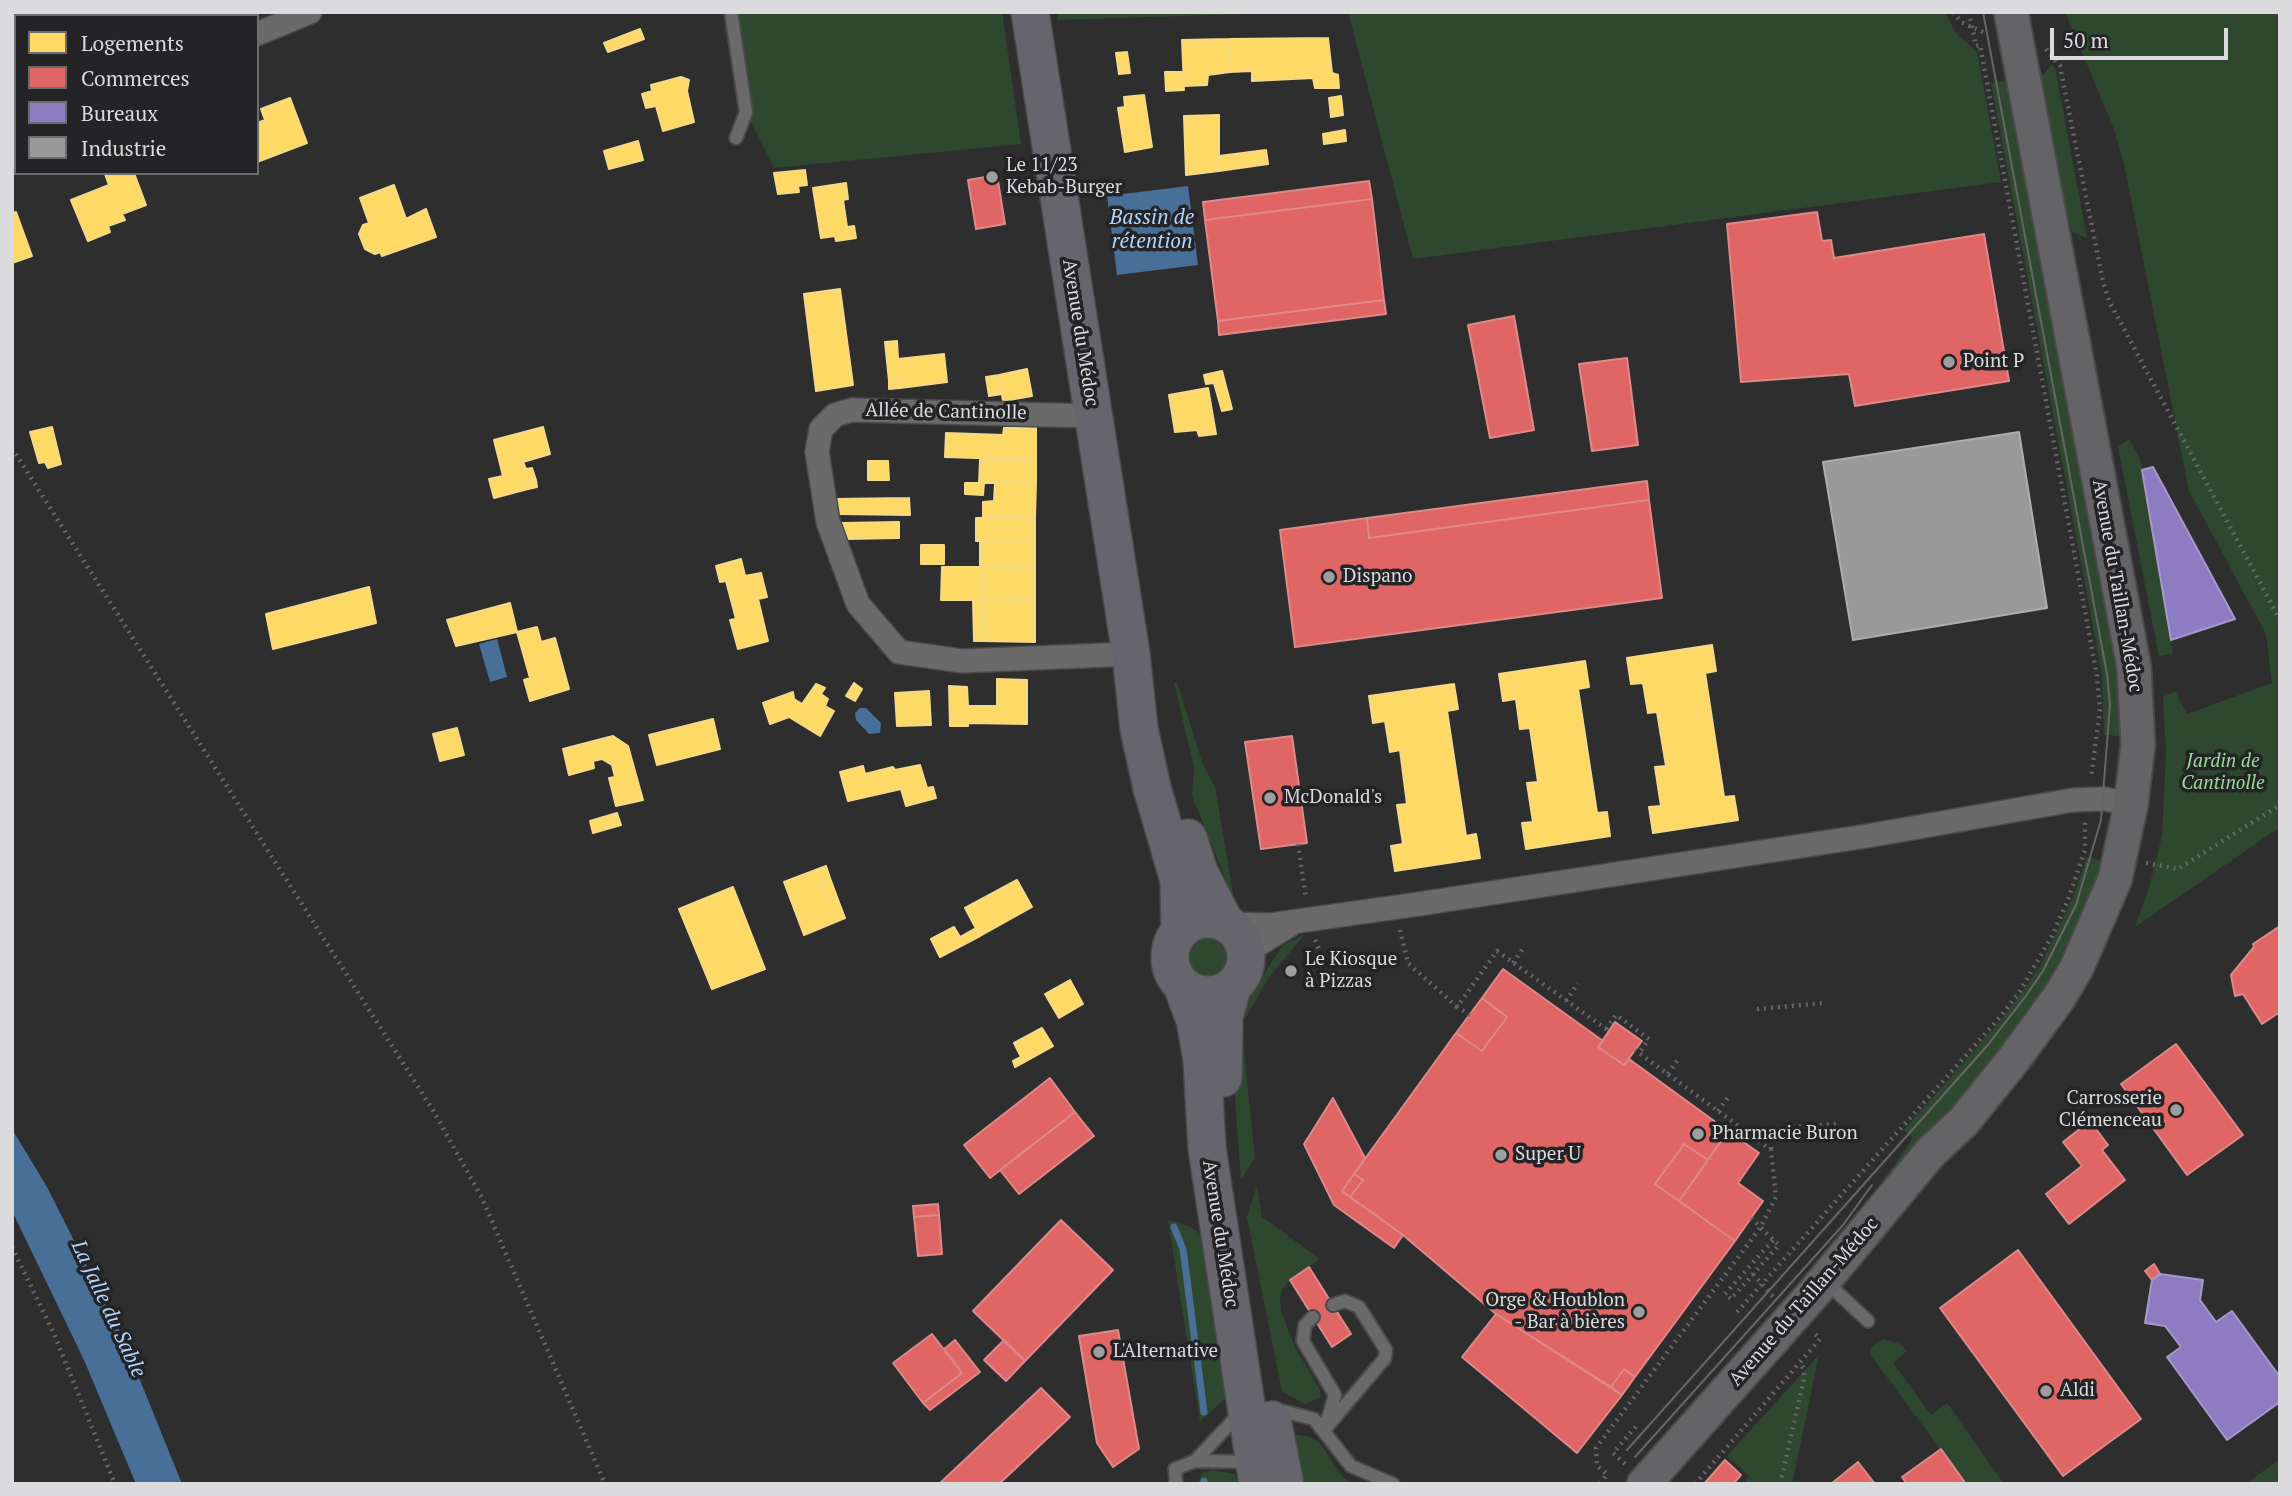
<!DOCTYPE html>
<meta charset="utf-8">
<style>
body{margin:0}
#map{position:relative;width:2292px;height:1496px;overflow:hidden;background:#2e2e2e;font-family:"PT Serif",serif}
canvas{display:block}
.frame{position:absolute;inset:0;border:14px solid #dbdadc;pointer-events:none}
.legend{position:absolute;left:14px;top:14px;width:245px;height:161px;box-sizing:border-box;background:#242325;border:2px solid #6d6c6e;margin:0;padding:9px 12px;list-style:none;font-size:21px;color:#dbdadc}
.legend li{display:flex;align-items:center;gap:14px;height:35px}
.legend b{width:35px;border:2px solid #6d6c6e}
.scale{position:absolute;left:2050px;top:28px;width:178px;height:32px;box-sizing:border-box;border:4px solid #dbdadc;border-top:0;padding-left:9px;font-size:21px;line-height:24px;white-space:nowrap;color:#dbdadc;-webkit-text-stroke:5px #242325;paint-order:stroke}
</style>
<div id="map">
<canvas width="2292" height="1496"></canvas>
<div class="frame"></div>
<ul class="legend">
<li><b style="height:19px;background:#ffd966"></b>Logements</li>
<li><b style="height:19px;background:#e06666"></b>Commerces</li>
<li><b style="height:19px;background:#8e7cc3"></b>Bureaux</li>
<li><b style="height:19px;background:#999"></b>Industrie</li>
</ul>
<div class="scale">50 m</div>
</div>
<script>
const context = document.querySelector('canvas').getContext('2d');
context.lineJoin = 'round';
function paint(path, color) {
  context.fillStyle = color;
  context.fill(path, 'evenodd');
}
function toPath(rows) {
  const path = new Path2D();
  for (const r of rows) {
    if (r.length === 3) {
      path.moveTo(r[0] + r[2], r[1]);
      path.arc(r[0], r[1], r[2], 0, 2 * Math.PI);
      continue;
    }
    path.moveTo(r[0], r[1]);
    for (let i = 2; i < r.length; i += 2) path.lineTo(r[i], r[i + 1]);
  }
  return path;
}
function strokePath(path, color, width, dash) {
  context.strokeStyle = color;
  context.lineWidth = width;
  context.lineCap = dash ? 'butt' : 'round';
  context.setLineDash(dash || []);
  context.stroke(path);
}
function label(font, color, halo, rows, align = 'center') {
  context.font = font + ' "PT Serif",serif';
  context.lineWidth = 7;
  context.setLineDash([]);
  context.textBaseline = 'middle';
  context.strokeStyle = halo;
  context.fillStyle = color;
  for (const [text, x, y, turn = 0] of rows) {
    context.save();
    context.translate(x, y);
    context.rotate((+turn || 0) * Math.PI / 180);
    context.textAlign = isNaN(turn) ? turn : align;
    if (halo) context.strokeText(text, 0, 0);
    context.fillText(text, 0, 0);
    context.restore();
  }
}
const green = toPath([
 [731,12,1002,12,1021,144,774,168,746,112],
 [1057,12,1306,12,1058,20],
 [1348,12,1945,12,1957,35,1977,52,2001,182,1413,259],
 [2065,12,2280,12,2280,827,2135,927,2149,888,2162,836,2166,751,2163,697,2175,691,2187,714,2272,683,2266,634,2189,491,2124,164,2114,129],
 [2052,64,2055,68,2087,238,2072,232,2068,223,2041,77],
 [2008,80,2109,622,2118,672,2120,736,2104,735,2102,675,1991,83],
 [2129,439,2141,461,2173,653,2159,656,2118,447],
 [1177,682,1203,765,1215,787,1234,900,1192,796,1194,767,1174,683],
 [2087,857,2103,861,2070,945,2053,976,1997,1054,1923,1145,1864,1209,1913,1138,1904,1130,2003,1018,2039,968,2072,900],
 [1209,956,29],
 [1304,935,1270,976,1241,1025,1255,1158,1241,1180,1233,1071,1241,1002,1253,991,1282,946],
 [1257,1185,1262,1217,1320,1259,1290,1280,1283,1288,1280,1297,1281,1311,1295,1347,1320,1390,1321,1397,1305,1404,1282,1391,1247,1217],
 [1168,1220,1191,1227,1206,1239,1229,1381,1224,1400,1200,1421],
 [1883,1339,1898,1343,1907,1351,1893,1363,1931,1415,1947,1403,2004,1484,1966,1484,1870,1354,1871,1347],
 [1819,1355,1792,1484,1743,1484,1749,1476,1727,1456],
 [1294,1434,1310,1437,1320,1443,1341,1475,1352,1484,1304,1484],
 [2280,1459,2280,1484,2245,1484],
 [1212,1470,1235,1474,1238,1484,1198,1484,1202,1473]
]);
const water = toPath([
 [1188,186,1198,265,1117,275,1107,196],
 [497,639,507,677,490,682,479,644],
 [860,708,866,708,881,723,880,733,869,734,856,720,855,713],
 [12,1129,47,1187,123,1338,182,1484,136,1484,84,1360,12,1211]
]);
const homes = toPath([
 [640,29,644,39,608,52,604,43,640,29],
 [1328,38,1332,73,1338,75,1339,88,1315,88,1313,78,1252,81,1252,71,1230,72,1229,39,1328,38],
 [1229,39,1230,72,1208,75,1207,85,1184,86,1182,40,1229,39],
 [1127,52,1130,73,1119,74,1116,53,1127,52],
 [1165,72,1183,72,1184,90,1166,91,1165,72],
 [681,77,689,80,687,91,694,122,663,131,656,106,646,108,642,94,652,91,651,85,681,77],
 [1144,95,1152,147,1125,152,1118,108,1125,107,1124,97,1144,95],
 [1341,96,1343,115,1331,117,1329,98,1341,96],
 [290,98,307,143,257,162,257,123,265,120,261,109,290,98],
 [1219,115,1219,171,1186,175,1184,116,1219,115],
 [1345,130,1346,141,1324,144,1323,134,1345,130],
 [638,141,643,160,609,169,604,151,638,141],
 [1266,150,1268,164,1219,171,1219,156,1266,150],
 [805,170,807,185,798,186,799,192,778,194,774,173,805,170],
 [134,173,146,205,122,214,125,220,108,226,110,232,88,241,71,200,109,185,105,174,134,173],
 [846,183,848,199,843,200,847,227,854,226,856,238,836,241,835,236,821,238,813,188,846,183],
 [394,185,406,219,426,209,436,237,382,256,380,252,375,254,365,249,359,234,363,225,369,223,360,198,394,185],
 [16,212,32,256,12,263,12,213,16,212],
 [840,289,853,385,816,391,804,294,840,289],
 [897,341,898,359,944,354,947,382,900,388,899,380,889,381,885,342,897,341],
 [1027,369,1032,396,1003,401,999,375,1027,369],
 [1222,371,1232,409,1222,411,1214,383,1206,384,1204,375,1222,371],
 [999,375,1002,394,989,396,986,377,999,375],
 [899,380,900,388,889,389,889,381,899,380],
 [1208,388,1216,434,1199,436,1197,430,1175,432,1169,395,1208,388],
 [52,427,61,464,48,468,45,462,39,463,30,432,52,427],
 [543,427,550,454,523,462,526,469,532,468,536,480,522,484,524,490,494,498,489,479,503,476,494,440,543,427],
 [1004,428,1036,428,1036,460,945,457,946,433,1003,435,1004,428],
 [980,460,1036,460,1036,483,979,483,980,460],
 [868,461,888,461,889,480,868,480,868,461],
 [536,480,537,487,524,490,522,484,536,480],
 [965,483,984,483,983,495,965,494,965,483],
 [995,483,1036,483,1035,517,983,518,983,502,994,501,995,483],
 [909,498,910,515,839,514,834,499,909,498],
 [1035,517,1035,541,976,541,976,518,1035,517],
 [899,522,899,538,847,539,842,523,899,522],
 [980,541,1035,541,1035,567,980,567,980,541],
 [921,545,944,545,944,564,921,564,921,545],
 [741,559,745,576,761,573,767,597,758,599,768,641,738,649,730,620,736,619,726,581,720,582,716,566,741,559],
 [942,567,982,567,983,600,941,600,942,567],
 [982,567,1035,567,1035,599,983,600,982,567],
 [369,587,376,623,273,649,266,614,369,587],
 [1035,599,1035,642,982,641,983,600,1035,599],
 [973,600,983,600,982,641,974,641,973,600],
 [510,603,517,632,456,646,447,620,510,603],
 [537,627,541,642,555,638,569,689,530,701,524,680,530,678,517,632,537,627],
 [1712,645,1716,671,1705,673,1724,797,1734,796,1738,820,1653,833,1649,807,1661,806,1655,767,1666,766,1657,712,1648,713,1643,683,1631,684,1627,658,1712,645],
 [1585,661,1589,687,1578,689,1597,813,1607,812,1610,836,1526,849,1522,823,1533,822,1527,783,1538,782,1530,728,1520,729,1516,699,1503,701,1499,674,1585,661],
 [997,679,1027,680,1027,724,968,723,968,726,950,726,949,686,967,687,968,706,997,706,997,679],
 [854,683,862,689,855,701,846,696,854,683],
 [816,684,825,688,821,694,828,699,825,706,834,711,820,736,789,717,770,724,763,703,793,692,794,699,802,704,816,684],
 [1454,684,1458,709,1447,711,1466,836,1476,834,1480,858,1395,871,1391,846,1403,844,1397,805,1407,804,1400,750,1390,752,1385,721,1373,723,1369,696,1454,684],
 [929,691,931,725,897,726,895,693,929,691],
 [713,719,720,749,657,765,649,735,713,719],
 [457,728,464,755,440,761,433,734,457,728],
 [613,736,628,746,643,800,616,806,609,778,615,777,612,765,602,759,593,761,594,768,569,775,563,749,613,736],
 [920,765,927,788,933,787,936,798,906,806,901,789,848,801,840,772,863,766,865,774,893,767,895,770,920,765],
 [617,813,621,825,593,833,590,821,617,813],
 [826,866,830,878,821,883,828,900,837,897,845,918,804,935,784,882,826,866],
 [830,878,837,897,828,900,821,883,830,878],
 [1017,880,1032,907,980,936,965,908,1017,880],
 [733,887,765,969,712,989,679,909,733,887],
 [954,927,960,937,976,928,980,936,940,957,931,939,954,927],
 [1070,980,1083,1004,1059,1018,1045,994,1070,980],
 [1042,1028,1053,1046,1015,1067,1013,1061,1021,1057,1014,1043,1042,1028]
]);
const shops = toPath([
 [997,175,1005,224,976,229,968,180,997,175],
 [1369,181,1372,199,1205,220,1203,202,1369,181],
 [1372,199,1384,300,1218,321,1205,220,1372,199],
 [1817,212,1822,241,1831,240,1834,258,1984,234,2009,381,1855,406,1849,374,1741,382,1727,224,1817,212],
 [1384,300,1386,314,1219,335,1218,321,1384,300],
 [1514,316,1534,430,1490,438,1468,325,1514,316],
 [1627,358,1638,445,1592,451,1579,364,1627,358],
 [1647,481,1649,500,1369,538,1367,518,1647,481],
 [1649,500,1662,598,1295,647,1280,530,1367,518,1369,538,1649,500],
 [1292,736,1307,843,1261,849,1245,742,1292,736],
 [2280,926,2280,1012,2262,1024,2243,994,2235,996,2231,975,2254,947,2253,944,2280,926],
 [1503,969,1603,1041,1598,1047,1624,1065,1629,1059,1728,1131,1708,1160,1684,1144,1655,1184,1735,1241,1635,1377,1624,1369,1611,1387,1496,1314,1403,1235,1350,1197,1363,1180,1354,1174,1456,1033,1482,1051,1507,1017,1482,998,1503,969],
 [1482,998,1507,1017,1482,1051,1456,1033,1482,998],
 [1615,1022,1642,1041,1624,1065,1598,1047,1615,1022],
 [2176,1044,2243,1135,2187,1175,2121,1084,2176,1044],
 [1050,1078,1075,1112,990,1178,964,1145,1050,1078],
 [1333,1098,1365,1158,1342,1191,1403,1235,1394,1248,1334,1205,1304,1144,1333,1098],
 [1075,1112,1094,1136,1019,1194,1000,1170,1075,1112],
 [2090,1121,2108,1145,2102,1150,2125,1180,2069,1224,2046,1194,2082,1166,2063,1142,2090,1121],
 [1728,1131,1759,1153,1738,1183,1763,1201,1735,1241,1679,1201,1728,1131],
 [1684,1144,1708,1160,1679,1201,1655,1184,1684,1144],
 [1354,1174,1363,1180,1350,1197,1342,1191,1354,1174],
 [938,1204,939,1215,914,1217,913,1206,938,1204],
 [939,1215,942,1254,918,1256,914,1217,939,1215],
 [1061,1220,1113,1270,1025,1361,973,1311,1061,1220],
 [2018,1250,2141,1419,2063,1476,1940,1308,2018,1250],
 [2154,1264,2160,1274,2152,1280,2145,1271,2154,1264],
 [1309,1267,1351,1334,1332,1347,1290,1280,1309,1267],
 [1496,1314,1622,1395,1577,1453,1462,1357,1496,1314],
 [1118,1330,1139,1449,1113,1467,1097,1443,1079,1336,1118,1330],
 [932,1334,962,1373,923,1403,893,1363,932,1334],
 [955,1340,980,1372,930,1410,923,1403,962,1373,944,1349,955,1340],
 [1004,1340,1025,1361,1006,1381,984,1360,1004,1340],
 [1624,1369,1635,1377,1622,1395,1611,1387,1624,1369],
 [1041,1388,1070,1417,999,1484,939,1484,1041,1388],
 [1941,1449,1966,1484,1907,1484,1902,1477,1941,1449],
 [1725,1460,1741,1475,1733,1484,1704,1484,1725,1460],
 [1858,1462,1875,1484,1831,1484,1858,1462]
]);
const offices = toPath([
 [2153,467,2235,619,2171,640,2142,470,2153,467],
 [2160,1274,2203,1280,2200,1300,2216,1322,2232,1311,2280,1377,2280,1402,2227,1440,2167,1357,2181,1347,2165,1326,2145,1323,2152,1280,2160,1274]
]);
const industry = toPath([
 [2019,432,2047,608,1853,640,1823,462,2019,432]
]);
const stream = toPath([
 [236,16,240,12],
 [1174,1227,1183,1249,1204,1412],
 [1204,1481,1205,1484]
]);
const path = toPath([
 [1953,12,1961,22,1987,34],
 [1969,12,1976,46,1980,45,2097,676,2100,709,2091,778],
 [2046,49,2060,66,2103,282,2109,301,2280,620],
 [12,448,434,1112,482,1198,605,1484],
 [1298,844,1306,898],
 [2146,863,2178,869,2280,805],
 [1400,930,1408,963,1457,1007],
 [1315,940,1322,956],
 [1156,947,1159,969],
 [1513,963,1524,947],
 [1566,1001,1578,983],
 [1757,1009,1825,1003],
 [1470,1015,1457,1007,1497,951,1609,1031],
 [1606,1029,1616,1015,1649,1039,1639,1053],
 [1668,1074,1679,1058],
 [1718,1111,1729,1096],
 [1771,1149,1770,1129,1836,1124],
 [1751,1218,1779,1245,1731,1299,1725,1294,1773,1240],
 [12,1247,54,1334,115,1484],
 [1753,1274,1775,1299],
 [1737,1312,2001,1016,2020,991,2052,936,2068,900,2085,850,2085,821],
 [1625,1464,1613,1453,1639,1423],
 [1600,1484,1607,1474,1597,1466,1596,1448,1760,1228,1776,1197,1771,1150,1635,1050],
 [1695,1484,1820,1339,1813,1332],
 [1780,1484,1804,1379,1804,1369,1800,1364]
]);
const lane = toPath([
 [731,12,746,112,736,138],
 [1825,1281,1868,1321],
 [1313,1317,1305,1325,1303,1341,1335,1395,1325,1429,1385,1358,1386,1350,1359,1307,1345,1301,1333,1305],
 [1274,1409,1314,1419,1351,1466,1393,1484],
 [1195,1461,1240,1413],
 [1176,1484,1175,1469,1195,1461,1253,1462]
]);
const street = toPath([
 [257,34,310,12],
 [12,135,16,133],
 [1093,416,852,410,835,415,821,429,817,452,828,522,858,604,899,652,962,661,1131,654],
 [1229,924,1270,925,1412,905,1867,836,2073,800,2104,799,2131,804],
 [1246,952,1290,925]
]);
const secondary = toPath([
 [1644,1484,1813,1294,1930,1153,1964,1121,2014,1059,2060,996,2077,967,2115,879,2131,804,2138,745,2134,667,2011,12]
]);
const primary = toPath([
 [1030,12,1131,654,1139,729,1152,788,1179,880,1180,931],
 [1188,838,1199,872,1224,921],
 [1208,957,38],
 [1182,985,1195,1020,1202,1059,1207,1148,1258,1484],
 [1223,1078,1224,1017,1232,987],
 [1272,1420,1285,1484]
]);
const tram = toPath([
 [1627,1450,1987,1046,2025,997,2043,971,2076,905,2101,820,2110,704,2107,674,1983,12],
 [1635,1457,1843,1225,1872,1185]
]);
const markers = [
 [992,177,7,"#9e9e9f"],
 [1949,362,7,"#9e9e9f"],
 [1329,577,7,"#9e9e9f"],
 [1270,798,7,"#9e9e9f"],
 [1291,971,7,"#9e9e9f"],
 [2176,1110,7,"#9e9e9f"],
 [1698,1134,7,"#9e9e9f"],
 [1501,1155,7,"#9e9e9f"],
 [1639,1312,7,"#9e9e9f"],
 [1099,1352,7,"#9e9e9f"],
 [2046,1391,7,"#9e9e9f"]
];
const poiNames = [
 ["Le 11/23",1006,166],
 ["Kebab-Burger",1006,188],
 ["Point P",1963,362],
 ["Dispano",1343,577],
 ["McDonald's",1284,798],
 ["Le Kiosque",1305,960],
 ["à Pizzas",1305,982],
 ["Carrosserie",2162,1099,"right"],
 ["Clémenceau",2162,1121,"right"],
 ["Pharmacie Buron",1712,1134],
 ["Super U",1515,1155],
 ["Orge & Houblon",1625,1301,"right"],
 ["- Bar à bières",1625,1323,"right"],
 ["L'Alternative",1113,1352],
 ["Aldi",2060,1391]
];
const streetNames = [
 ["Avenue du Médoc",1080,333,81],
 ["Allée de Cantinolle",946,412,1],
 ["Avenue du Taillan-Médoc",2117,586,80],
 ["Avenue du Médoc",1220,1234,81],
 ["Avenue du Taillan-Médoc",1804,1302,-49]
];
const parkNames = [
 ["Jardin de",2223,762],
 ["Cantinolle",2223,784]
];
const waterNames = [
 ["Bassin de",1152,218],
 ["rétention",1152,242],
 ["La Jalle du Sable",108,1309,65]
];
paint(green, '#2e482f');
paint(water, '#476f98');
paint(homes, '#ffd966');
strokePath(homes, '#f4d989', 2);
paint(shops, '#e06666');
strokePath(shops, '#de8989', 2);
paint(offices, '#8e7cc3');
strokePath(offices, '#a598ca', 2);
paint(industry, '#999');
strokePath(industry, '#adacad', 2);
strokePath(stream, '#476f98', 7);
strokePath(lane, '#4a4a4a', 16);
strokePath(street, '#4a4a4a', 26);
strokePath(secondary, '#4a4a4a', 37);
strokePath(primary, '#4a4a4a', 40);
strokePath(path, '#656565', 4.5, [2, 5]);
strokePath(lane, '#6a6a6a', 12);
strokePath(street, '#6a6a6a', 23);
strokePath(secondary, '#646466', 33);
strokePath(primary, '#65656b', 37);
strokePath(tram, '#666667', 2);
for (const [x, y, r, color] of markers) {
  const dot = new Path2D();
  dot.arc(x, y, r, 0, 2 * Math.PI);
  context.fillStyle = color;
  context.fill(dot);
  strokePath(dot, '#242325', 2.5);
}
label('19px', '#dbdadc', '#242325', poiNames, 'left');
label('19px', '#dbdadc', '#242325', streetNames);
label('italic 19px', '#96dc98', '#242325', parkNames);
label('italic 21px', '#afd5fe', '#242325', waterNames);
</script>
